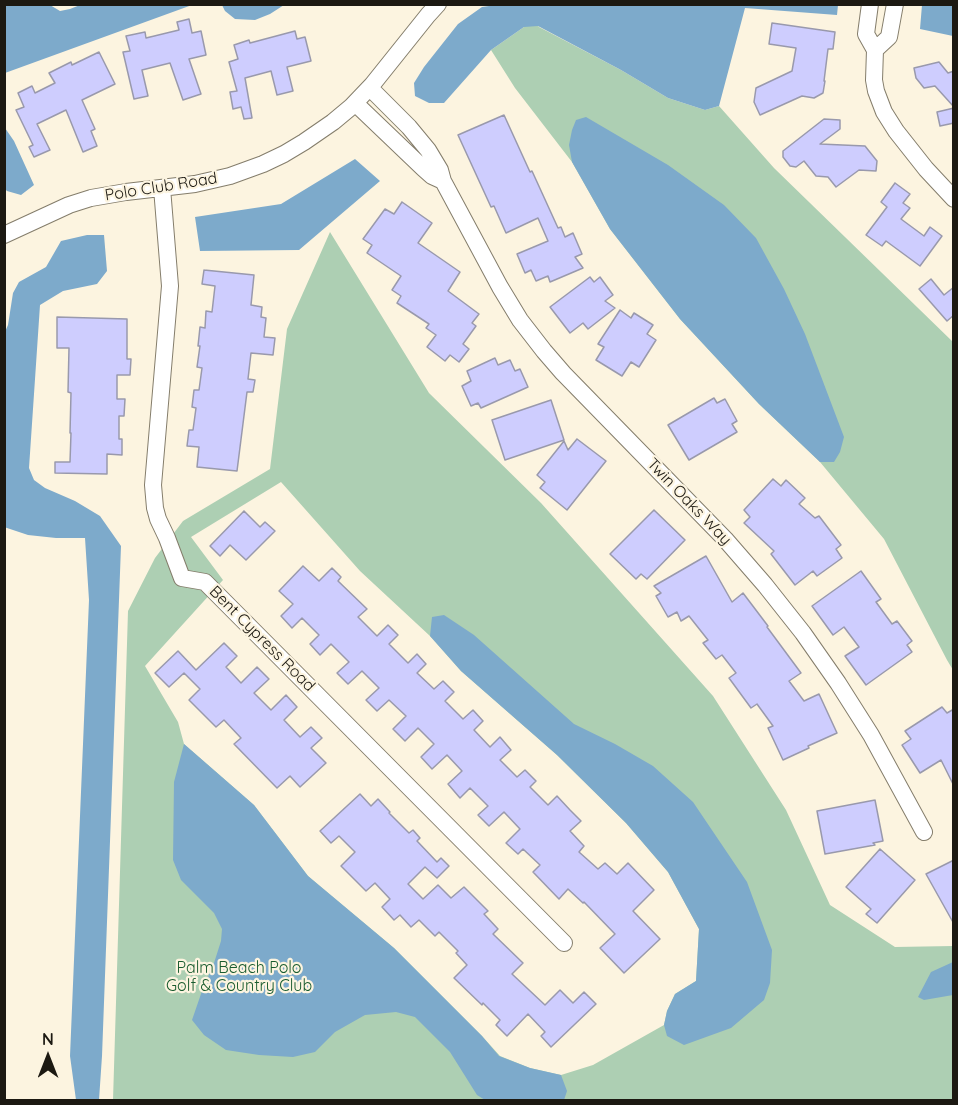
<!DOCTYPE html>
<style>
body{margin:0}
#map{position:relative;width:958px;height:1105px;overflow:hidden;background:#fcf4e0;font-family:Quicksand,sans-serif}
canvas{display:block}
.frame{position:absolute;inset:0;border:6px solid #1c1912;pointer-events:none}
.north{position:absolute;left:18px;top:1027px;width:60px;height:60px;-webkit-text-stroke:4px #fcf4e0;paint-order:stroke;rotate:0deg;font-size:16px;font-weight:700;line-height:24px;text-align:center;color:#1c1912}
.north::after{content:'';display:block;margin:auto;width:21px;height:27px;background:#1c1912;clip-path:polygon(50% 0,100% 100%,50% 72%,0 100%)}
</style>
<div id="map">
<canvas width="958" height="1105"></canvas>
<div class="frame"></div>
<div class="north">N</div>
</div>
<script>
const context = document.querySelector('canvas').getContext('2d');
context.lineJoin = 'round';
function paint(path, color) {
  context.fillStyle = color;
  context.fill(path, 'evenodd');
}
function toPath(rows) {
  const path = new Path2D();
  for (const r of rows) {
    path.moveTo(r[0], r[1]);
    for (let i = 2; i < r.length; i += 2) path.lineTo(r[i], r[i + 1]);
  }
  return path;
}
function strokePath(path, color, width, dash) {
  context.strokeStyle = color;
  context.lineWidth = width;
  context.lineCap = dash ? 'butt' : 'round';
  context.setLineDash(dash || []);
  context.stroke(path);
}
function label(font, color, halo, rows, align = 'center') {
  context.font = font + ' Quicksand,sans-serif';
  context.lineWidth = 4.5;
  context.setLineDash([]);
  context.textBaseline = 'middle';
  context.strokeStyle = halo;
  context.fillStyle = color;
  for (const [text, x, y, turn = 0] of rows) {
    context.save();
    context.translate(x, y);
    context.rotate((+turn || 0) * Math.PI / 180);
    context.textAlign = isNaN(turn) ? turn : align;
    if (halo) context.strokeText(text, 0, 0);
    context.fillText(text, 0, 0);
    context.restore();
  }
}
const green = toPath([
 [520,5,539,27,621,70,668,98,705,110,719,106,774,168,953,342,953,670,947,660,884,539,820,462,759,404,680,319,610,229,572,162,515,88,491,50,524,27],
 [330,232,429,393,541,503,713,696,786,810,830,905,895,947,953,946,953,1100,113,1100,128,611,155,558,183,521,270,469,287,329],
 [281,482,360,571,430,636,461,671,557,755,626,823,668,872,699,929,696,981,675,994,667,1011,664,1025,593,1065,561,1075,530,1068,500,1056,482,1036,394,948,308,876,254,805,184,744,178,722,145,666,223,580,191,537]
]);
const water = toPath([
 [4,5,50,5,60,11,70,9,80,5,192,5,5,73],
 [222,5,222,4,284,5,270,14,255,20,235,19,225,11],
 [496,5,496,4,838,5,837,15,745,8,719,106,705,110,668,98,621,70,538,26,524,27,491,50,444,103,429,103,415,96,414,83,424,67,458,24,482,7],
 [922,5,953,5,953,36,920,29],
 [586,117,668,165,724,205,756,238,784,289,805,334,844,437,840,452,834,462,820,462,759,404,680,319,610,229,572,162,569,145,572,130,576,120],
 [5,128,14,141,34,185,21,195,7,191,5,189],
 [355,159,380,181,299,250,200,251,195,217,281,204],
 [87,235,104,235,107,271,97,284,63,291,40,305,29,468,34,480,45,488,75,501,100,516,121,546,102,1056,99,1100,76,1100,70,1056,89,600,85,538,56,538,28,535,4,527,4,334,8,325,13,293,19,282,46,267,61,241],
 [444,615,474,635,574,724,615,744,653,766,693,802,747,882,772,950,770,983,764,1000,731,1028,684,1045,667,1036,664,1025,667,1011,675,994,696,981,699,929,668,872,626,823,557,755,461,671,430,636,432,617],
 [184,744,254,805,308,876,394,948,482,1036,499,1056,530,1068,561,1075,567,1091,564,1100,485,1100,477,1095,450,1052,415,1017,396,1012,365,1015,335,1032,315,1052,293,1057,259,1055,226,1050,204,1035,192,1020,202,991,214,963,221,941,222,929,214,913,181,880,173,860,174,782],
 [953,962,953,995,924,1000,918,997,931,972]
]);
const building = toPath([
 [189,19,192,33,201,31,206,55,189,59,201,94,183,100,170,63,142,70,148,96,134,99,123,52,130,51,126,36,145,32,146,38,179,30,177,22,189,19],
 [772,23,835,32,833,49,828,49,824,81,825,81,823,93,814,98,802,96,760,115,754,102,756,88,792,71,796,48,769,44,772,23],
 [295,31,297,39,305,37,311,61,287,67,293,91,277,95,271,71,245,78,252,118,244,119,241,107,233,109,230,92,237,91,229,62,238,59,234,45,249,40,250,43,295,31],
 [99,52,115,84,82,100,95,129,91,131,97,146,83,152,66,110,37,124,50,150,34,157,29,147,33,145,16,110,24,107,18,93,32,86,35,93,55,83,49,73,71,62,72,65,99,52],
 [939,62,948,73,954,71,954,107,935,86,924,88,916,78,914,68,939,62],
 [954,108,954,123,940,126,937,112,954,108],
 [504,115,530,172,532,171,558,228,561,227,565,237,573,233,582,254,575,257,583,268,550,282,548,276,536,281,531,270,525,273,517,254,548,241,538,218,506,233,494,206,491,207,458,135,504,115],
 [824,119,840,120,840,129,820,144,865,146,877,161,876,171,859,170,836,187,828,177,816,176,804,161,796,167,790,166,783,157,783,151,824,119],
 [895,183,910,194,903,203,910,208,901,219,924,236,930,227,942,236,920,266,886,241,882,246,866,235,887,207,881,202,895,183],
 [402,202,432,223,418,243,460,272,448,291,479,314,472,323,476,326,463,344,469,349,459,362,450,355,445,361,427,347,436,335,426,328,429,324,397,303,401,296,392,290,401,276,367,253,372,245,363,239,385,209,394,214,402,202],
 [204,270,254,275,251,305,262,307,261,317,266,318,264,337,275,338,273,355,251,353,248,379,255,380,253,392,247,392,237,471,197,467,199,447,187,446,189,430,193,430,196,408,192,407,194,390,199,390,202,368,197,367,200,346,198,346,200,327,205,328,206,311,212,312,215,286,202,284,204,270],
 [590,277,594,282,600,277,613,295,605,301,615,308,588,329,583,323,570,333,550,307,590,277],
 [931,279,944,295,954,287,954,315,947,321,919,289,931,279],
 [620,310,631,318,634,313,653,325,647,334,656,340,639,367,631,362,622,376,596,360,604,347,598,344,620,310],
 [57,317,127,319,127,359,131,359,130,375,117,375,117,399,125,399,124,416,119,416,119,439,122,439,122,455,107,454,107,474,55,473,55,462,70,462,71,433,70,433,71,393,68,392,69,348,57,348,57,317],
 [495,358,498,365,510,360,515,371,520,369,528,387,481,408,478,403,471,406,462,386,471,381,467,371,495,358],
 [714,398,717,403,725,399,737,421,732,424,737,432,689,460,668,425,714,398],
 [551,400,564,440,505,460,492,420,551,400],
 [577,439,606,461,567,510,540,488,545,482,537,475,564,441,568,450,577,439],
 [773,479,781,486,786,480,805,498,799,504,815,518,819,516,841,545,836,549,842,558,817,576,813,571,795,585,771,554,774,551,744,523,750,517,744,510,773,479],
 [654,510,685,540,647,579,641,574,636,579,610,554,654,510],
 [244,511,260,527,265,522,275,531,246,560,230,545,220,556,210,546,244,511],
 [706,556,732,602,743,593,768,626,767,627,801,673,789,681,804,701,819,694,837,733,808,746,809,748,783,760,768,728,773,726,757,704,751,708,729,678,736,673,722,655,716,659,703,643,708,640,689,616,681,621,677,612,668,617,656,596,661,593,654,586,706,556],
 [303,566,319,581,332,568,341,577,338,581,367,609,358,617,377,636,388,625,398,635,389,644,408,663,417,654,426,664,417,673,434,689,443,681,454,692,445,701,463,719,473,710,483,721,474,730,490,747,500,737,511,750,500,760,517,777,525,770,536,781,530,787,548,805,557,796,570,810,581,821,570,831,584,846,579,852,598,869,605,863,617,874,628,863,654,890,633,911,660,939,624,973,600,948,615,934,584,902,583,903,568,889,559,899,533,872,540,865,523,849,518,854,506,843,520,829,504,812,489,826,478,815,488,806,470,788,460,798,448,784,462,771,447,755,432,769,421,757,434,744,418,728,405,741,393,729,406,716,389,700,377,711,366,700,379,688,362,671,348,684,337,673,349,662,331,644,320,655,310,644,319,635,302,618,292,628,281,616,293,604,279,591,303,566],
 [861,571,881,599,876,602,892,624,897,621,912,641,907,645,912,652,866,685,845,656,859,647,844,627,833,635,812,606,861,571],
 [224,643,237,656,226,667,241,683,257,667,269,679,254,693,271,710,286,695,297,707,284,720,300,737,311,727,322,738,311,748,326,763,300,787,290,776,277,788,234,744,241,738,224,720,216,727,189,700,200,689,184,673,169,687,155,673,178,651,196,670,224,643],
 [942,707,947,713,954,709,954,786,941,760,920,773,902,745,911,739,905,731,942,707],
 [360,794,371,806,378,799,390,812,389,813,409,833,413,830,420,838,417,841,437,862,441,858,449,866,437,878,425,867,408,884,423,899,438,885,451,898,464,887,488,911,484,914,498,929,493,934,523,963,512,974,545,1005,560,990,573,1003,584,992,596,1004,551,1047,541,1036,545,1032,528,1014,507,1036,496,1025,500,1020,483,1003,482,1005,454,978,467,965,456,953,458,951,439,932,435,936,419,920,411,927,400,915,394,920,382,907,390,899,375,883,366,891,341,866,355,852,339,836,331,843,320,831,360,794],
 [875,800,883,841,873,843,875,845,825,854,817,811,875,800],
 [880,849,915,880,877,923,866,914,871,909,846,887,880,849],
 [954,860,954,924,926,874,954,860]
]);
const minor = toPath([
 [870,4,866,34,875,50,889,37,895,4],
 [875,50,874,80,876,91,884,112,896,131,926,169,954,199],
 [355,103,423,168,432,176,443,181,440,170,428,150,409,127,370,88],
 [443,181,500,287,520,320,544,351,563,373,725,539,765,585,803,633,838,683,871,735,924,832],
 [162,188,170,286,153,485,155,508,158,519,167,538,182,578,205,582,564,943],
 [4,235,69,205,91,198,126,192,195,184,230,176,263,164,284,154,304,142,333,122,351,107,372,85,428,15,438,4]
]);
const streetNames = [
 ["Polo Club Road",161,187,-9],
 ["Twin Oaks Way",689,502,46],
 ["Bent Cypress Road",262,639,45]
];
const parkNames = [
 ["Palm Beach Polo",239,968],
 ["Golf & Country Club",239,986]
];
paint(green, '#adcfb3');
paint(water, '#7daacb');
paint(building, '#cecdfe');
strokePath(building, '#9999ac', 1.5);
strokePath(minor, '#847d6b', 18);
strokePath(minor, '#fff', 16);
label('16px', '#1c1912', '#fcf4e0', streetNames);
label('16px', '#185b2e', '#fcf4e0', parkNames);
</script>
